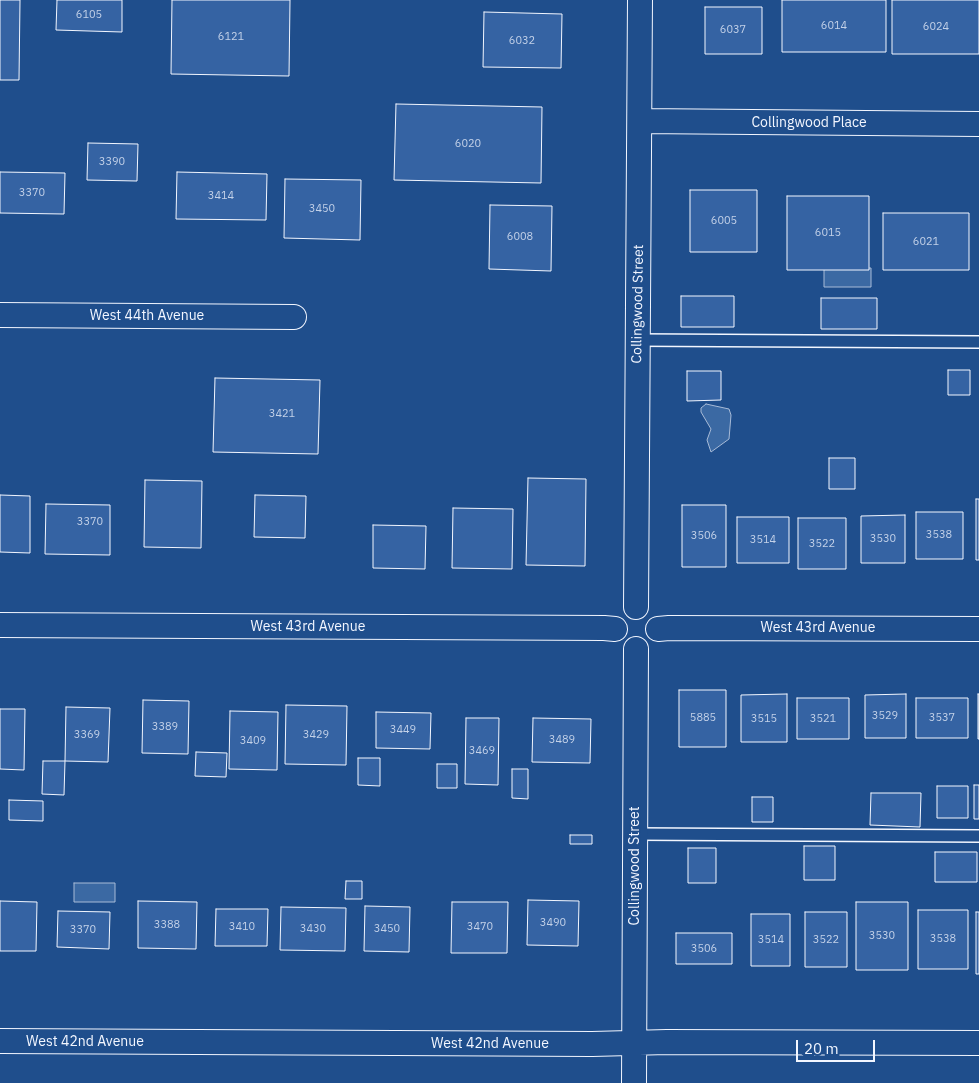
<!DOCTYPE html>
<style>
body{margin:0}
#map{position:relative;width:979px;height:1083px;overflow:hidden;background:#1f4e8c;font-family:"IBM Plex Sans",sans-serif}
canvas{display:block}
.scale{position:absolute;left:796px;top:1040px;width:79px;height:22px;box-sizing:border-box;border:2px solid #f2f6ff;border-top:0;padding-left:6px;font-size:15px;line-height:18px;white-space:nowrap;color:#f2f6ff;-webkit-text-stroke:4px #1f4e8c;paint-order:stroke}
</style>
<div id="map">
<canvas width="979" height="1083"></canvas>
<div class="scale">20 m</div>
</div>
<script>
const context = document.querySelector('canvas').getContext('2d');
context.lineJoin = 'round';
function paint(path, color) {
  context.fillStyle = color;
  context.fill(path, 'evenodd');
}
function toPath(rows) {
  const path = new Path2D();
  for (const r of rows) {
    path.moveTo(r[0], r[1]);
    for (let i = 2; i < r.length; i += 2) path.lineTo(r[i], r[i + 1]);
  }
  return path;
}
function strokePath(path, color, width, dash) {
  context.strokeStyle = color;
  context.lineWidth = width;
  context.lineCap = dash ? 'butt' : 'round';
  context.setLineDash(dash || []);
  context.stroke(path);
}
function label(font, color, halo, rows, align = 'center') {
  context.font = font + ' "IBM Plex Sans",sans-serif';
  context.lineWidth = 4;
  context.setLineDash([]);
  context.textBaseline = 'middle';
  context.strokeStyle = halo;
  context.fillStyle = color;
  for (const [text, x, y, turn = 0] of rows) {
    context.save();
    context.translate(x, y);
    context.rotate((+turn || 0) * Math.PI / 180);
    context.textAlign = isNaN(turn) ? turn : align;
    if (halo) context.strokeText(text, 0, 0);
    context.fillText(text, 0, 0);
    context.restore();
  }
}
const water = toPath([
 [824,268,871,268,871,287,824,287,824,268],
 [706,404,729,409,731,415,729,439,711,452,707,440,711,429,701,412,701,408,706,404],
 [74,883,115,883,115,902,74,902,74,883]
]);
const building = toPath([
 [0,0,20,0,19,80,0,80,0,0],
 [57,0,122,0,122,32,56,30,57,0],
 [172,0,290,0,289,76,171,74,172,0],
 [782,0,886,0,886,52,782,52,782,0],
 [892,0,979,0,979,54,892,54,892,0],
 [705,7,762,7,762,54,705,54,705,7],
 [484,12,562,14,561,68,483,67,484,12],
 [396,104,542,107,541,183,394,180,396,104],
 [88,143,138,144,137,181,87,180,88,143],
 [0,172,65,173,64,214,0,213,0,172],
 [177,172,267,174,266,220,176,219,177,172],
 [285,179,361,180,360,240,284,238,285,179],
 [690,190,757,190,757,252,690,252,690,190],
 [787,196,869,196,869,270,787,270,787,196],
 [490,205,552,206,551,271,489,269,490,205],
 [883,213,969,213,969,270,883,270,883,213],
 [681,296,734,296,734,327,681,327,681,296],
 [821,298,877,298,877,329,821,329,821,298],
 [948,370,970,370,970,395,948,395,948,370],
 [687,371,721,371,721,400,687,401,687,371],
 [215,378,320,380,318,454,213,452,215,378],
 [829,458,855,458,855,489,829,489,829,458],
 [528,478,586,479,585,566,526,565,528,478],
 [145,480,202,481,201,548,144,547,145,480],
 [0,495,30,496,30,553,0,552,0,495],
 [255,495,306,496,305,538,254,537,255,495],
 [976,499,979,499,979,560,976,560,976,499],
 [46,504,110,505,110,555,45,554,46,504],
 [682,505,726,505,726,567,682,567,682,505],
 [453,508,513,509,512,569,452,568,453,508],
 [916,512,963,512,963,559,916,559,916,512],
 [905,515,905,563,861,563,861,516,905,515],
 [737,517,789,517,789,563,737,563,737,517],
 [798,518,846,518,846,569,798,569,798,518],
 [373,525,426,526,425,569,373,568,373,525],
 [679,690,726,690,726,747,679,747,679,690],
 [787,694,787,742,741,742,741,695,787,694],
 [906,694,906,738,865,738,865,695,906,694],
 [978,694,979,694,979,739,978,739,978,694],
 [797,698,849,698,849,739,797,739,797,698],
 [916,698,968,698,968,738,916,738,916,698],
 [143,700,189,701,188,754,142,753,143,700],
 [286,705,347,706,346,765,285,764,286,705],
 [66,707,110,708,108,762,65,761,66,707],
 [0,709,25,709,24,770,0,769,0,709],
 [230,711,278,712,277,770,229,769,230,711],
 [376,712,431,713,430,749,376,748,376,712],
 [466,718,499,718,498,785,465,784,466,718],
 [533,718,591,719,590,763,532,762,533,718],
 [196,752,227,753,226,777,195,776,196,752],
 [358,758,380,758,380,786,358,785,358,758],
 [43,761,65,761,64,795,42,794,43,761],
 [437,764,457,764,457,788,437,788,437,764],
 [512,769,528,769,528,799,512,798,512,769],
 [974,785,979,785,979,819,974,819,974,785],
 [937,786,968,786,968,818,937,818,937,786],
 [871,793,921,793,920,827,870,825,871,793],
 [752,797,773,797,773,822,752,822,752,797],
 [9,800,43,801,43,821,9,820,9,800],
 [570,835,592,835,592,844,570,844,570,835],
 [804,846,835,846,835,880,804,880,804,846],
 [688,848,716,848,716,883,688,883,688,848],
 [935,852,977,852,977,882,935,882,935,852],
 [346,881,362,881,362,899,345,899,346,881],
 [528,900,579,901,578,946,527,945,528,900],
 [0,901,37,902,36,951,0,951,0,901],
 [138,901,197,902,196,949,138,948,138,901],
 [452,902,508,902,507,953,451,953,452,902],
 [856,902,908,902,908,970,856,970,856,902],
 [365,906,410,907,409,952,364,951,365,906],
 [281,907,346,908,345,951,280,950,281,907],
 [216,909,268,909,267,946,215,946,216,909],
 [918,910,968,910,968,969,918,969,918,910],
 [58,911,110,912,109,949,57,947,58,911],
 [805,912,847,912,847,967,805,967,805,912],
 [976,912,979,912,979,974,976,974,976,912],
 [751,914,790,914,790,966,751,966,751,914],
 [676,933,732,933,732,964,676,964,676,933]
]);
const service = toPath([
 [637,340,979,342],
 [636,834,979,836]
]);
const minor = toPath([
 [640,121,979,124],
 [0,315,294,317],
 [636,607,640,0],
 [0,625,604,628,615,629],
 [658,629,669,628,979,629],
 [0,1041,592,1044,667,1042,979,1043],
 [634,1083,636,649]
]);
const numberNames = [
 ["6105",89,15],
 ["6014",834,26],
 ["6024",936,27],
 ["6037",733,30],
 ["6121",231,37],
 ["6032",522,41],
 ["6020",468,144],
 ["3390",112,162],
 ["3370",32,193],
 ["3414",221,196],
 ["3450",322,209],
 ["6005",724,221],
 ["6015",828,233],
 ["6008",520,237],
 ["6021",926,242],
 ["3421",282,414],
 ["3370",90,522],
 ["3538",939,535],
 ["3506",704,536],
 ["3530",883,539],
 ["3514",763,540],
 ["3522",822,544],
 ["3529",885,716],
 ["5885",703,718],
 ["3537",942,718],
 ["3515",764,719],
 ["3521",823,719],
 ["3389",165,727],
 ["3449",403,730],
 ["3369",87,735],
 ["3429",316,735],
 ["3489",562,740],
 ["3409",253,741],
 ["3469",482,751],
 ["3490",553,923],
 ["3388",167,925],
 ["3410",242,927],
 ["3470",480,927],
 ["3430",313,929],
 ["3450",387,929],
 ["3370",83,930],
 ["3530",882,936],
 ["3538",943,939],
 ["3514",771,940],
 ["3522",826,940],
 ["3506",704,949]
];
const streetNames = [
 ["Collingwood Place",809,123],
 ["Collingwood Street",638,304,-89],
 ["West 44th Avenue",147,316],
 ["West 43rd Avenue",308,627],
 ["West 43rd Avenue",818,628],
 ["Collingwood Street",635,866,-90],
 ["West 42nd Avenue",85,1042],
 ["West 42nd Avenue",490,1044]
];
paint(water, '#3b69a3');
strokePath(water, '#a8bbd7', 1);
paint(building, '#3563a3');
strokePath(building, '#f2f6ff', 1);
strokePath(service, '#f2f6ff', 14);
strokePath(minor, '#f2f6ff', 26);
strokePath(service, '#1f4e8c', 11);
strokePath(minor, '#1f4e8c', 24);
label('11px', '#c3d1e8', null, numberNames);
label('14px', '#f2f6ff', '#1f4e8c', streetNames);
</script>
